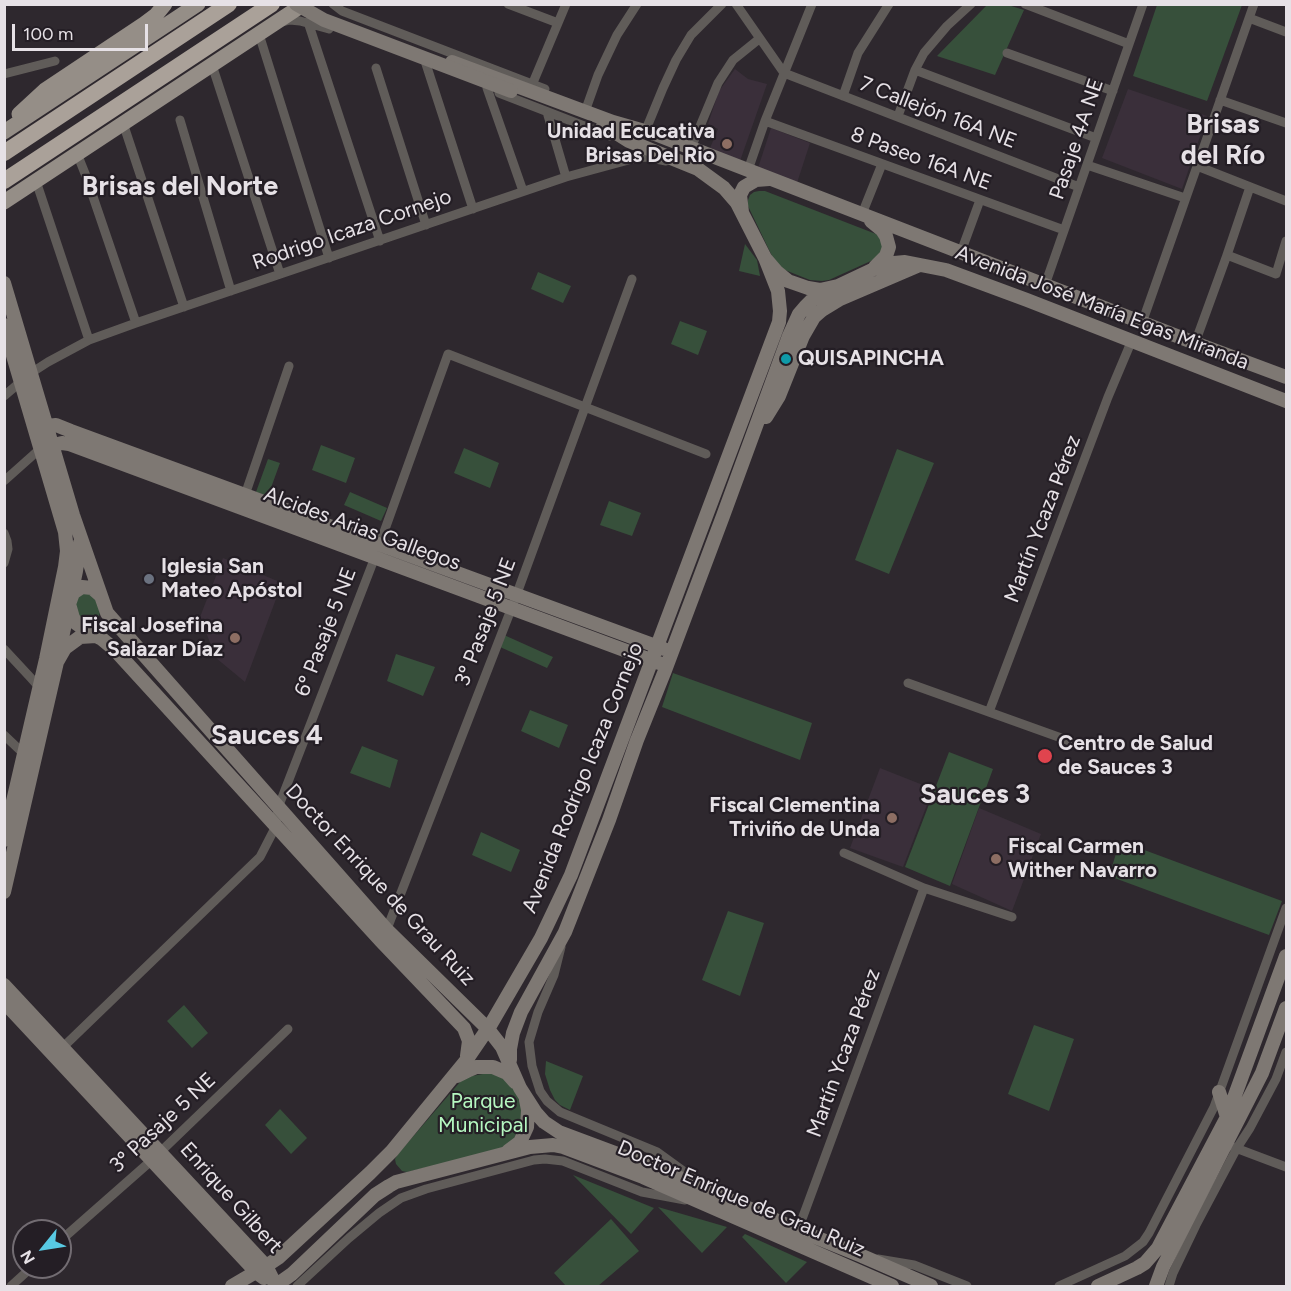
<!DOCTYPE html>
<meta charset="utf-8">
<style>
body{margin:0}
#map{position:relative;width:1291px;height:1291px;overflow:hidden;background:#2e282e;font-family:Figtree,sans-serif}
canvas{display:block}
.frame{position:absolute;inset:0;border:6px solid #e6e1e6;pointer-events:none}
.north{position:absolute;left:12px;top:1219px;width:60px;height:60px;box-sizing:border-box;background:#241e25;border:2px solid #726c72;border-radius:50%;rotate:240deg;font-size:16px;font-weight:700;line-height:24px;text-align:center;color:#e6e1e6}
.north::after{content:'';display:block;margin:auto;width:21px;height:27px;background:#58c9e3;clip-path:polygon(50% 0,100% 100%,50% 72%,0 100%)}
.scale{position:absolute;left:12px;top:24px;width:136px;height:27px;box-sizing:border-box;border:3px solid #e6e1e6;border-top:0;padding-left:8px;font-size:18px;line-height:21px;white-space:nowrap;color:#e6e1e6;-webkit-text-stroke:4px #241e25;paint-order:stroke}
</style>
<div id="map">
<canvas width="1291" height="1291"></canvas>
<div class="frame"></div>
<div class="north">N</div>
<div class="scale">100 m</div>
</div>
<script>
const context = document.querySelector('canvas').getContext('2d');
context.lineJoin = 'round';
function paint(path, color) {
  context.fillStyle = color;
  context.fill(path, 'evenodd');
}
function toPath(rows) {
  const path = new Path2D();
  for (const r of rows) {
    path.moveTo(r[0], r[1]);
    for (let i = 2; i < r.length; i += 2) path.lineTo(r[i], r[i + 1]);
  }
  return path;
}
function strokePath(path, color, width, dash) {
  context.strokeStyle = color;
  context.lineWidth = width;
  context.lineCap = dash ? 'butt' : 'round';
  context.setLineDash(dash || []);
  context.stroke(path);
}
function label(font, color, halo, rows, align = 'center') {
  context.font = font + ' Figtree,sans-serif';
  context.lineWidth = 4.5;
  context.setLineDash([]);
  context.textBaseline = 'middle';
  context.strokeStyle = halo;
  context.fillStyle = color;
  for (const [text, x, y, turn = 0] of rows) {
    context.save();
    context.translate(x, y);
    context.rotate((+turn || 0) * Math.PI / 180);
    context.textAlign = isNaN(turn) ? turn : align;
    if (halo) context.strokeText(text, 0, 0);
    context.fillText(text, 0, 0);
    context.restore();
  }
}
const built = toPath([
 [735,69,748,79,767,84,740,161,710,148,718,129,708,124,719,91],
 [1128,89,1207,116,1182,189,1102,158],
 [771,128,810,143,797,183,758,168],
 [223,558,282,583,245,682,216,658,200,617],
 [880,768,933,789,903,867,850,848],
 [979,808,1041,834,1012,911,952,884]
]);
const green = toPath([
 [987,5,1008,5,1024,10,995,75,937,56],
 [1157,5,1242,5,1207,101,1133,76],
 [759,191,765,191,876,234,881,239,883,245,882,252,873,260,829,280,822,281,810,280,785,270,779,265,772,256,748,206,748,200,750,195,754,192],
 [745,244,757,260,760,276,739,271],
 [538,272,571,286,563,303,531,289],
 [680,321,707,331,698,355,671,344],
 [321,445,355,458,346,483,312,470],
 [464,448,499,463,490,488,454,473],
 [897,449,934,463,889,574,855,560],
 [268,459,280,463,268,496,256,492],
 [350,492,387,508,381,521,344,505],
 [609,501,641,513,632,536,600,525],
 [80,593,94,593,100,612,99,616,94,621,86,623,79,619,74,599],
 [504,635,553,657,547,668,500,647],
 [396,654,435,667,423,696,387,681],
 [673,673,812,723,800,760,662,707],
 [530,710,568,725,559,748,521,731],
 [362,746,398,760,390,788,350,773],
 [949,752,993,769,950,886,905,867],
 [481,832,520,850,511,872,472,855],
 [1120,841,1282,901,1269,935,1109,876],
 [728,911,764,923,740,996,702,980],
 [184,1005,208,1033,192,1048,167,1021],
 [1034,1025,1074,1039,1049,1111,1008,1094],
 [546,1061,583,1076,570,1110,560,1105,555,1100,550,1090,545,1074],
 [488,1073,501,1076,521,1095,522,1120,513,1141,502,1148,481,1155,407,1172,402,1171,396,1164,395,1159,398,1154,460,1082,467,1077],
 [280,1109,307,1138,291,1154,265,1125],
 [573,1175,654,1208,631,1234],
 [658,1207,727,1227,702,1253],
 [611,1219,639,1251,598,1286,566,1286,554,1273],
 [745,1234,807,1262,786,1283,742,1237]
]);
const street = toPath([
 [333,4,342,11,545,89],
 [508,4,558,23],
 [736,4,784,73,1079,187],
 [1025,4,1129,44],
 [1249,18,1286,32],
 [282,22,290,20,300,21,329,29],
 [308,22,380,241],
 [259,34,329,258],
 [1007,53,1113,91],
 [426,64,473,209],
 [212,65,280,274],
 [376,68,426,225],
 [915,70,1096,138],
 [4,74,55,61],
 [532,85,566,4],
 [487,88,523,191],
 [499,93,610,136],
 [843,96,858,53,889,4],
 [1220,100,1286,123],
 [587,106,598,75,617,35,637,4],
 [547,112,566,177],
 [898,116,915,70,924,53,947,26,971,4],
 [180,120,231,291],
 [765,121,1064,230],
 [123,123,184,307],
 [647,127,663,88,676,60,691,35,722,4],
 [691,148,718,83,733,60,759,39],
 [78,153,80,161,86,176,136,323],
 [1087,165,1185,198],
 [1197,166,1286,201],
 [748,170,765,121,812,4],
 [36,181,89,340],
 [862,214,882,164],
 [961,252,980,200],
 [1227,255,1276,274,1286,241],
 [1045,285,1143,4],
 [1142,323,1254,4],
 [1195,343,1227,255,1250,187],
 [4,396,31,373,48,362,89,340,136,323,566,177,636,158,646,157,666,161],
 [4,481,41,448],
 [245,495,289,366],
 [4,533,7,541,8,549,4,563],
 [4,649,30,677,39,687,42,688],
 [908,683,1078,744],
 [989,712,1108,397,1132,340],
 [4,735,24,754],
 [844,853,924,888,1012,917],
 [385,934,512,607,632,279],
 [561,947,554,975,538,1012,529,1042,532,1066,540,1091,547,1101,560,1112,657,1152,697,1181],
 [60,1050,260,857,276,826,278,808,375,557,448,354,706,454],
 [1233,1147,1286,1167],
 [798,1230,924,888],
 [60,1241,152,1160,288,1029],
 [878,1259,914,1265,967,1286],
 [11,1286,32,1267],
 [297,1286,349,1238,379,1213,401,1198,426,1189,534,1160,545,1159,563,1161,642,1192,685,1200],
 [1059,1286,1125,1256,1143,1242,1149,1233,1214,1107,1286,908],
 [1169,1286,1173,1273,1196,1225,1237,1148,1250,1128,1276,1079,1286,1052]
]);
const secondary = toPath([
 [452,62,613,122,655,134,1195,343,1286,377],
 [603,126,610,129,629,141,698,169,724,188,737,203,765,258,777,272,788,281,808,288,820,290,838,286,874,269,894,263,905,262,946,270,1027,300,1286,401],
 [742,212,740,195,744,187,756,180,769,179],
 [871,221,882,230,886,236,889,247,886,256,875,267],
 [4,283,73,515,107,613,386,929,488,1029,502,1047,520,1088,536,1113,544,1122,559,1132,666,1172,798,1230,862,1256,931,1286],
 [4,325,65,532,67,551,65,567,46,659,4,840],
 [766,417,779,396,803,336,814,317,822,310,840,299,917,266],
 [47,426,56,425,71,431,664,649],
 [41,448,62,443,69,444,659,663],
 [95,636,89,633,77,624,73,618,69,604,73,593,82,587,92,588,100,595],
 [57,662,65,648,80,637,96,636,102,639,114,649,381,941,464,1028,469,1041,467,1056],
 [4,892,57,662,76,571,80,543],
 [4,985,266,1266,276,1286],
 [4,1002,257,1273,264,1278],
 [510,1060,510,1049,513,1033,521,1012,565,932,609,820,637,740,664,673,723,516,789,336,799,314,805,307,812,300,830,290],
 [457,1076,469,1070,476,1067,493,1067,507,1073,515,1082],
 [1219,1092,1227,1117],
 [508,1151,520,1142,527,1127,528,1110,526,1100],
 [232,1286,266,1266,278,1258,370,1173,392,1151,465,1062,491,1024,541,938,571,875,779,322,780,311,778,291,765,258],
 [275,1286,292,1274,375,1195,389,1186,396,1182,530,1147,553,1145,563,1147,643,1177,892,1286],
 [1098,1286,1137,1268,1145,1263,1158,1248,1227,1117,1286,956],
 [1156,1286,1163,1267,1262,1073,1286,1008]
]);
const primary = toPath([
 [19,114,45,90,144,24,156,15,165,4],
 [4,132,198,4],
 [4,202,304,4]
]);
const highway = toPath([
 [4,153,229,4],
 [4,181,272,4]
]);
const secondaryBridge = toPath([
 [296,4,324,20,340,26,511,91]
]);
const markers = [
 [727,144,6,"#8d6e63"],
 [786,359,6,"#0f9aa8"],
 [149,579,6,"#6b7280"],
 [235,638,6,"#8d6e63"],
 [1045,756,8,"#e0444e"],
 [892,818,6,"#8d6e63"],
 [996,859,6,"#8d6e63"]
];
const streetNames = [
 ["7 Callejón 16A NE",938,113,21],
 ["Pasaje 4A NE",1077,139,-71],
 ["8 Paseo 16A NE",921,159,20],
 ["Rodrigo Icaza Cornejo",352,230,-19],
 ["Avenida José María Egas Miranda",1102,308,21],
 ["Martín Ycaza Pérez",1043,519,-69],
 ["Alcides Arias Gallegos",362,529,20],
 ["3º Pasaje 5 NE",486,622,-69],
 ["6º Pasaje 5 NE",326,632,-69],
 ["Avenida Rodrigo Icaza Cornejo",583,778,-68],
 ["Doctor Enrique de Grau Ruiz",380,885,47],
 ["Martín Ycaza Pérez",844,1053,-70],
 ["3º Pasaje 5 NE",163,1123,-43],
 ["Enrique Gilbert",231,1198,48],
 ["Doctor Enrique de Grau Ruiz",741,1199,23]
];
const poiNames = [
 ["Unidad Ecucativa",715,132,"right"],
 ["Brisas Del Rio",715,156,"right"],
 ["QUISAPINCHA",798,359],
 ["Iglesia San",161,567],
 ["Mateo Apóstol",161,591],
 ["Fiscal Josefina",223,626,"right"],
 ["Salazar Díaz",223,650,"right"],
 ["Centro de Salud",1058,744],
 ["de Sauces 3",1058,768],
 ["Fiscal Clementina",880,806,"right"],
 ["Triviño de Unda",880,830,"right"],
 ["Fiscal Carmen",1008,847],
 ["Wither Navarro",1008,871]
];
const parkNames = [
 ["Parque",483,1102],
 ["Municipal",483,1126]
];
const districtNames = [
 ["Brisas",1223,125],
 ["del Río",1223,156],
 ["Brisas del Norte",180,187],
 ["Sauces 4",267,736],
 ["Sauces 3",975,795]
];
paint(built, '#3a2f3a');
paint(green, '#37503b');
strokePath(street, '#605c59', 9);
strokePath(secondary, '#7e7873', 14);
strokePath(primary, '#958e87', 15);
strokePath(highway, '#aaa199', 16);
strokePath(secondaryBridge, '#7e7873', 14);
for (const [x, y, r, color] of markers) {
  const dot = new Path2D();
  dot.arc(x, y, r, 0, 2 * Math.PI);
  context.fillStyle = color;
  context.fill(dot);
  strokePath(dot, '#241e25', 2);
}
label('21px', '#e6e1e6', '#241e25', streetNames);
label('bold 21px', '#e6e1e6', '#241e25', poiNames, 'left');
label('21px', '#b5f7c0', '#241e25', parkNames);
label('bold 27px', '#e6e1e6', '#241e25', districtNames);
</script>
